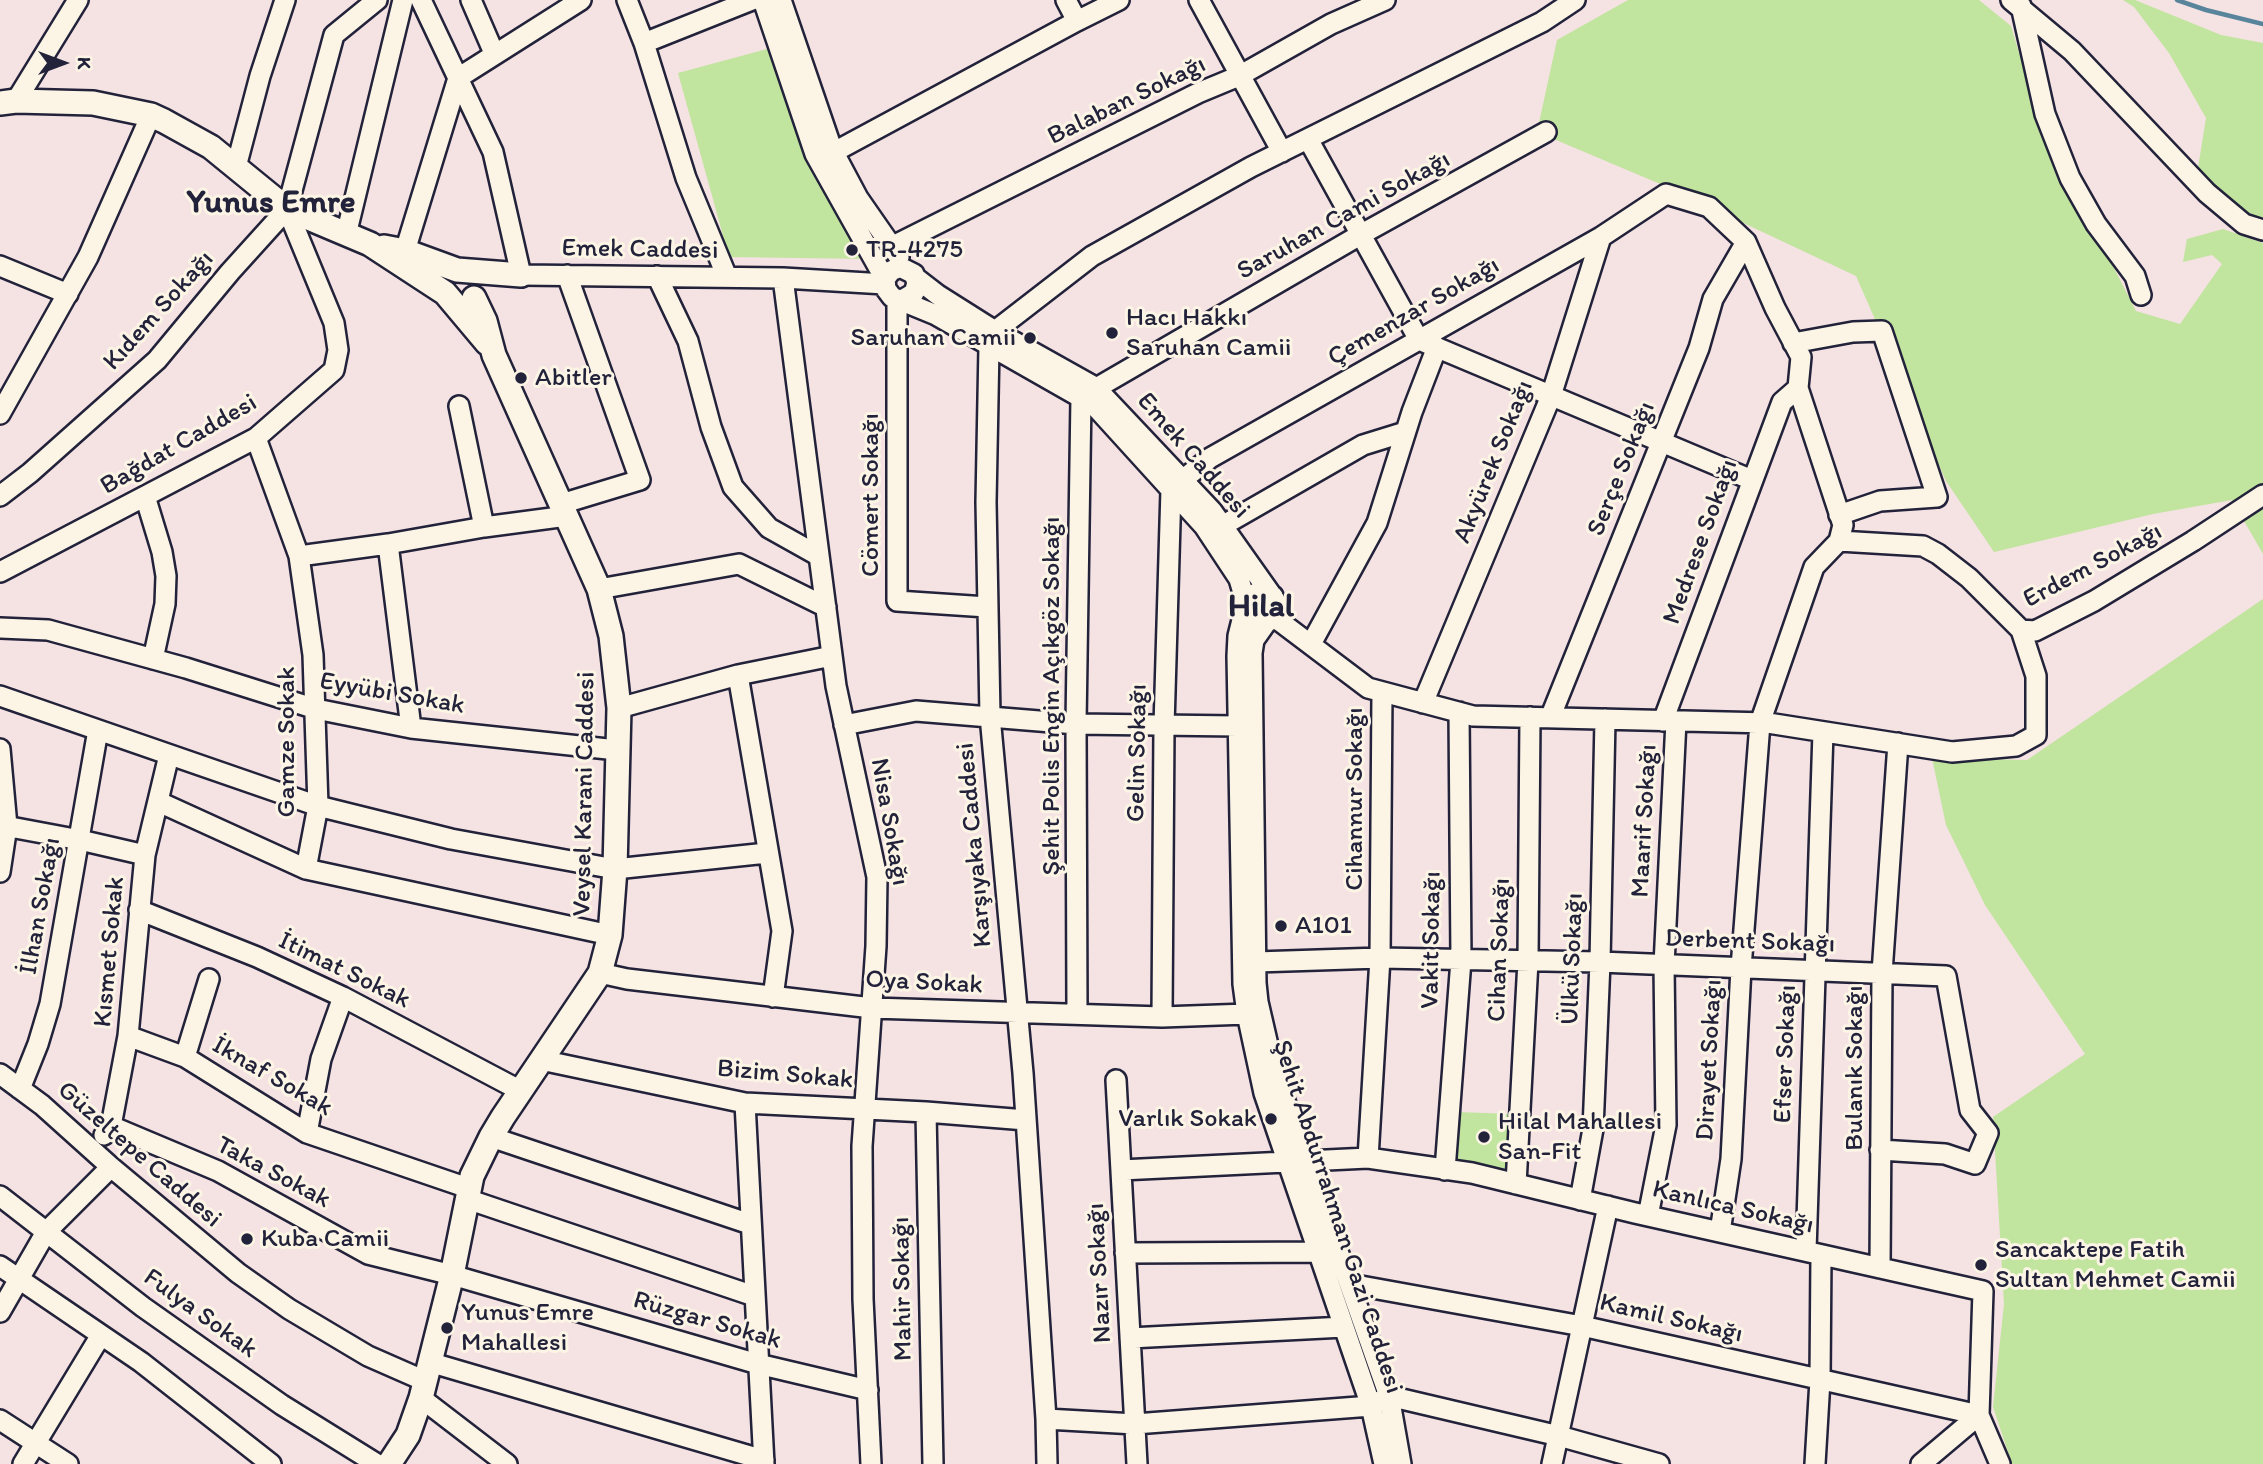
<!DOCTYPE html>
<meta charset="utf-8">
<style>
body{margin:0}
#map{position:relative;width:2263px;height:1464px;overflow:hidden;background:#f5e2e2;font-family:Itim,sans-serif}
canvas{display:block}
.north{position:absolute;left:28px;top:28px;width:70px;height:70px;-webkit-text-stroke:5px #fcf5e5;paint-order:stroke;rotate:90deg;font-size:19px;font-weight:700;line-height:28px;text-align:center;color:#22223b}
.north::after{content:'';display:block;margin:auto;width:24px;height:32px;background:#22223b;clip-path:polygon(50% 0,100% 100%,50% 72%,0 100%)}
</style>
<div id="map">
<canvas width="2263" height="1464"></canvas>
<div class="north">K</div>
</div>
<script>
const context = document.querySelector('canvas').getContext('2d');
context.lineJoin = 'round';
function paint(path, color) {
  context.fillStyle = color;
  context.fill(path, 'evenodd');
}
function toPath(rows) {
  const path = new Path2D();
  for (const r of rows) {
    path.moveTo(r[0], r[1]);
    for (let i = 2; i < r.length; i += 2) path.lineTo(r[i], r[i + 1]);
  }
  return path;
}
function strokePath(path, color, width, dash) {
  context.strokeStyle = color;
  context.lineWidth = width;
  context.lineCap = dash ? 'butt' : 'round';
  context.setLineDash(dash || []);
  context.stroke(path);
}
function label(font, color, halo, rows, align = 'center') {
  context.font = font + ' Itim,sans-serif';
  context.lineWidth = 6;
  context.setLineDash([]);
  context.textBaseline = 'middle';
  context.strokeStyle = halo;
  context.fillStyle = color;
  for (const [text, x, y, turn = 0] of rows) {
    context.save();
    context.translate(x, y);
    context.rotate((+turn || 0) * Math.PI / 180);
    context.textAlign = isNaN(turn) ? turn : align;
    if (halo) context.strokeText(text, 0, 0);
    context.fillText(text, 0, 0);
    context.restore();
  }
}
const green = toPath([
 [1628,0,1979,0,2011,26,2019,53,2061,164,2136,311,2180,324,2222,264,2212,255,2183,262,2187,239,2223,229,2263,243,2263,554,2232,500,2153,514,1994,552,1946,481,1856,276,1665,186,1537,132,1557,40],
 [2123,0,2135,0,2221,35,2263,43,2263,226,2247,222,2197,174,2206,118,2169,53,2134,7],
 [767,49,809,138,869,259,729,257,678,73],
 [2263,599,2263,1464,2012,1464,1993,1407,2004,1304,1993,1117,2085,1054,1985,905,1946,825,1932,758,2027,760],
 [1456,1112,1513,1114,1509,1172,1455,1160]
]);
const stream = toPath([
 [2177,0,2206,10,2263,24]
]);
const minor = toPath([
 [421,0,493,152,521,275,783,278,885,284],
 [471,0,494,53],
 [627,0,644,43,686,178,727,277],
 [763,0,815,154,885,279],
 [781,0,832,149,858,198,899,257],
 [1066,0,1077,21],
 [1199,0,1282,152],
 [2011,0,2072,51,2207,193,2244,224,2263,230],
 [2021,6,2045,114,2070,178,2096,224,2135,276,2141,295],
 [644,43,752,0],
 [16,101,78,0],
 [1308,139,1419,340,1752,480],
 [834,152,1077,21,1119,0],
 [236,167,260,76,285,0],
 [346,235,403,0],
 [891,247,1198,93,1239,76,1331,24,1385,0],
 [405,251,458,78,581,0],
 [0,266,68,294],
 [657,276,688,341,711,427,733,487,769,528,819,556],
 [783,278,836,686,877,877,876,946,862,1146,863,1299,871,1464],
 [916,278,938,295,995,331,1095,387,1212,511,1275,600,1277,609,1271,620,1262,624,1252,621,1245,608,1249,598,1258,592,1263,592,1273,596],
 [897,299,897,601,987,607],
 [902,300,914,293,917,283,914,274,900,267,891,271,885,279,886,289,892,297,936,315,1094,405,1204,526,1239,579,1246,603],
 [1793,343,1853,332,1882,331,1937,497,1880,501,1839,515],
 [459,406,484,527],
 [0,414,88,257,151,115],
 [256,438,299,556,313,655,318,806,306,869,610,935],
 [0,496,30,473,157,360,230,272,287,209,334,35,377,0],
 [145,496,162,552,166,576,165,604,153,659],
 [561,504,640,480,567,275],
 [1222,526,1363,445,1405,432],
 [1839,541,1923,546,1938,554,1969,578,2021,630,2035,631,2094,601,2193,541,2263,495],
 [299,556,388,544],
 [0,572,256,438,334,370,338,350,334,323,287,209],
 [599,589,739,564,826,607],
 [1245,608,1238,636,1237,656,1243,984,1247,1014,1264,1093,1371,1406,1384,1464],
 [1274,617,1368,688,1473,716,1768,723,1952,752,2016,746,2036,735,2036,676,2021,630],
 [1266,623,1254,640,1252,653,1256,983,1258,1002,1273,1067,1389,1396,1401,1464],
 [0,628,48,630,186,668,316,709,411,728,617,750],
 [1311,644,1377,523,1412,412,1437,347],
 [738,675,782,931,773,997],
 [0,696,318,806,451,839,615,869,767,853],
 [1423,703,1551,396,1601,237],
 [619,708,738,675,832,656],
 [1550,718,1699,348,1713,299,1746,242],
 [1663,721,1782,402,1798,388],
 [844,725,916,711,1076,724,1238,726],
 [411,728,388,544,484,527,567,516],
 [0,749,7,826,0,872],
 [159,802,306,869],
 [0,825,80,840,145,855],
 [139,910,257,957,343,997,521,1091],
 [1256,962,1380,958,1600,962,1946,976,1970,1110,1988,1133,1975,1164,1945,1154,1880,1150],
 [600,973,627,979,872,1008,1162,1017,1247,1014],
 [1077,1013,1076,724,1081,397,1360,235,1546,132],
 [1162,1017,1164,726,1171,489,1210,458,1601,237,1666,194,1709,207,1746,242,1775,308,1801,357,1798,388,1843,525,1839,541,1814,567,1760,723,1741,968,1731,1159,1720,1232],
 [128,1036,185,1057,307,1133,468,1188],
 [185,1057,209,979],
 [541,1060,745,1103,926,1112,1026,1120],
 [0,1074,42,1105,111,1167,238,1273,289,1309,368,1356,425,1381],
 [1116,1080,1137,1464],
 [20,1089,38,1044,50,1004,98,730],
 [745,1103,764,1464],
 [926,1112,933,1464],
 [111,1126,218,1171,368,1254,452,1275,758,1364,868,1390],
 [307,1133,321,1059,343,997],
 [104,1135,111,1126,128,1036,145,855,169,755],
 [491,1137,750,1224],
 [1368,1158,1380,958,1382,692],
 [1121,1170,1368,1158,1472,1173,1635,1213,1983,1291,1979,1415,1921,1464],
 [1445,1170,1461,960,1459,712],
 [1516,1184,1528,961,1530,717],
 [0,1196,143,1307,282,1405,377,1464],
 [467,1199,754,1296],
 [1580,1200,1593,1129,1600,962,1605,719],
 [1648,1216,1666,1125,1664,965,1676,721],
 [1806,1251,1823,732],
 [1125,1253,1327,1252],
 [0,1266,141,1362,271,1464],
 [1880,1268,1882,973,1898,743],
 [1350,1284,1582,1326,1979,1415,2000,1464],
 [0,1312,46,1232,111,1167],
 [1130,1338,1344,1327],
 [429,1362,764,1460],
 [421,1398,507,1464],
 [1046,1419,1135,1424,1371,1406,1389,1396,1559,1436,1659,1464],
 [0,1420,68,1464],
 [23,1464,101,1335],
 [1047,1464,1046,1419,1023,1073,990,716,986,502,989,346,995,331,1092,256,1251,167,1542,22,1575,0],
 [1552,1464,1608,1206],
 [1815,1464,1820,1380,1821,1255]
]);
const major = toPath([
 [0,103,16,101,93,103,151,115,164,121,211,147,287,209,370,244,445,293,487,343],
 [384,247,405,251,457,270,521,275],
 [389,1464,408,1435,421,1398,452,1275,472,1176,491,1137,503,1117,600,973,610,935,615,869,619,708,611,636,599,589,494,355,485,321,474,298]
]);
const markers = [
 [852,250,7,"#22223b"],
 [1112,333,7,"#22223b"],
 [1030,338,7,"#22223b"],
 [521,378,7,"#22223b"],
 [1281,926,7,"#22223b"],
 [1271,1119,7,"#22223b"],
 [1484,1137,7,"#22223b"],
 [247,1239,7,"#22223b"],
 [1981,1265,7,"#22223b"],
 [447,1328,7,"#22223b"]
];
const streetNames = [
 ["Balaban Sokağı",1127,101,-26],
 ["Saruhan Cami Sokağı",1344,216,-29],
 ["Emek Caddesi",640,250,1],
 ["Kıdem Sokağı",159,311,-48],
 ["Çemenzar Sokağı",1414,312,-30],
 ["Bağdat Caddesi",179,445,-30],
 ["Emek Caddesi",1193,456,49],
 ["Akyürek Sokağı",1494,462,-68],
 ["Serçe Sokağı",1622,469,-68],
 ["Cömert Sokağı",871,495,-90],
 ["Medrese Sokağı",1701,542,-70],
 ["Erdem Sokağı",2093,566,-28],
 ["Eyyübi Sokak",392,694,10],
 ["Şehit Polis Engin Açıkgöz Sokağı",1052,696,-90],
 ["Gamze Sokak",287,742,-90],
 ["Gelin Sokağı",1138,753,-89],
 ["Veysel Karani Caddesi",585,794,-89],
 ["Cihannur Sokağı",1355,799,-90],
 ["Maarif Sokağı",1645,821,-87],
 ["Nisa Sokağı",889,822,80],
 ["Karşıyaka Caddesi",975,845,-95],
 ["İlhan Sokağı",41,906,-80],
 ["Vakit Sokağı",1432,940,-89],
 ["Derbent Sokağı",1750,942,2],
 ["Cihan Sokağı",1500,950,-88],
 ["Kısmet Sokak",110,952,-85],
 ["Ülkü Sokağı",1573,959,-88],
 ["İtimat Sokak",344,971,26],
 ["Oya Sokak",924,983,3],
 ["Efser Sokağı",1786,1054,-88],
 ["Dirayet Sokağı",1710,1060,-87],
 ["Bulanık Sokağı",1855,1068,-90],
 ["Bizim Sokak",785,1075,5],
 ["İknaf Sokak",272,1077,30],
 ["Güzeltepe Caddesi",139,1155,41],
 ["Taka Sokak",273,1173,28],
 ["Kanlıca Sokağı",1733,1208,13],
 ["Şehit Abdurrahman Gazi Caddesi",1337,1217,72],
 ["Nazır Sokağı",1100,1273,-93],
 ["Mahir Sokağı",903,1289,-91],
 ["Fulya Sokak",200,1314,36],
 ["Kamil Sokağı",1671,1319,13],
 ["Rüzgar Sokak",707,1321,16]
];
const poiNames = [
 ["TR-4275",866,250],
 ["Hacı Hakkı",1126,318],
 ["Saruhan Camii",1126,348],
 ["Saruhan Camii",1016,338,"right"],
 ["Abitler",535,378],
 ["A101",1295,926],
 ["Varlık Sokak",1257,1119,"right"],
 ["Hilal Mahallesi",1498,1122],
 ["San-Fit",1498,1152],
 ["Kuba Camii",261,1239],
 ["Sancaktepe Fatih",1995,1250],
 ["Sultan Mehmet Camii",1995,1280],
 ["Yunus Emre",461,1313],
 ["Mahallesi",461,1343]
];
const districtNames = [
 ["Yunus Emre",271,204],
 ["Hilal",1261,608]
];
paint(green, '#c1e49e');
strokePath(stream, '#58859c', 4.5);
strokePath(minor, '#22223b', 24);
strokePath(major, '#22223b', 28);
strokePath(minor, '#fcf5e5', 19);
strokePath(major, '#fcf5e5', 23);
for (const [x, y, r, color] of markers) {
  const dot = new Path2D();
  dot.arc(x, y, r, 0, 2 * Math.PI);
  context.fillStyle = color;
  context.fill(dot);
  strokePath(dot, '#fcf5e5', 2.5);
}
label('26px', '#22223b', '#fcf5e5', streetNames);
label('26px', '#22223b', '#fcf5e5', poiNames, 'left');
label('bold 33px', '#22223b', '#fcf5e5', districtNames);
</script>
